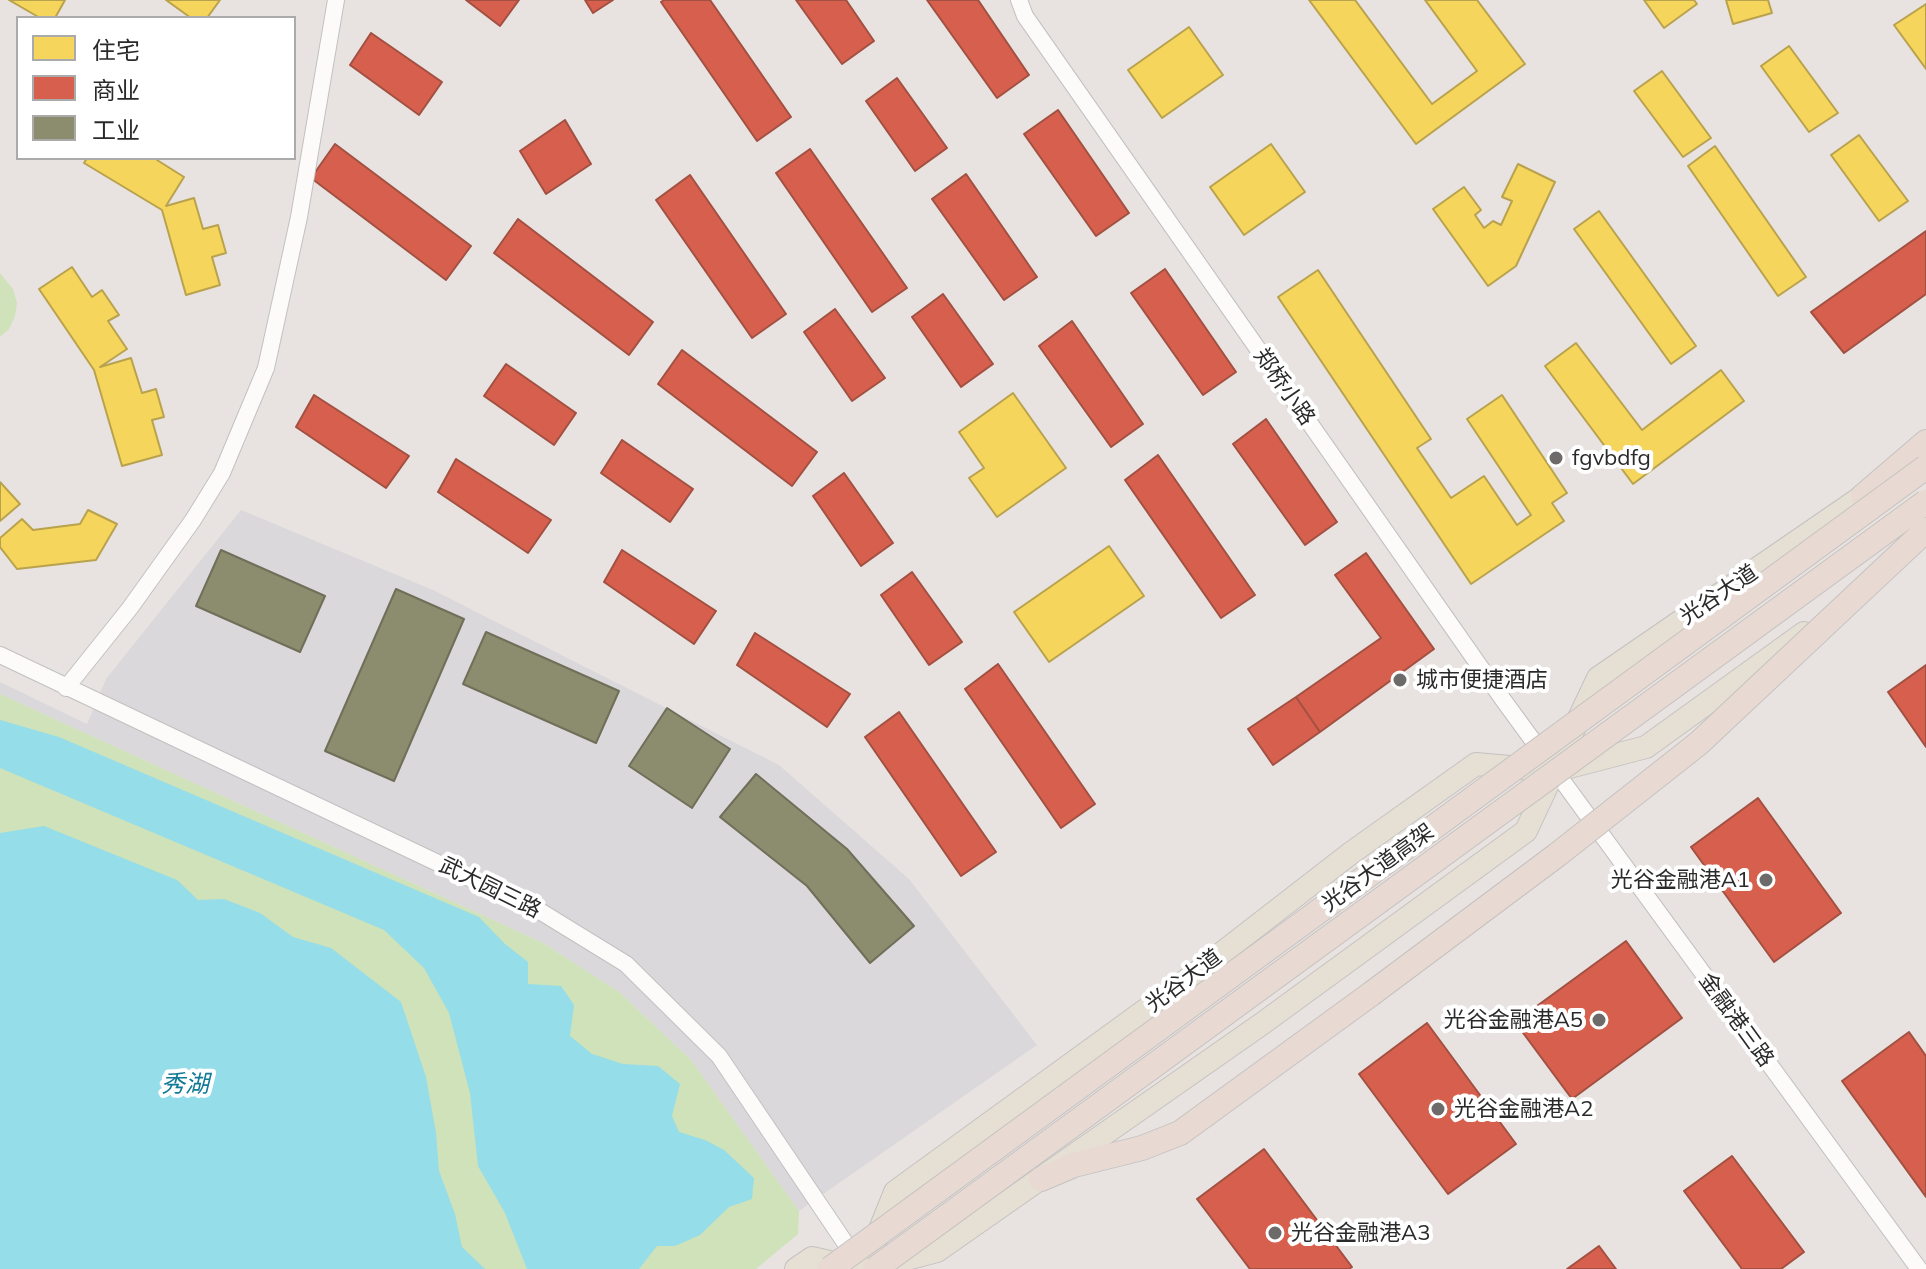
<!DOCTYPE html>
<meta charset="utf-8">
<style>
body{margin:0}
#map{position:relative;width:1926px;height:1269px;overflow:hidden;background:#e8e3e0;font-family:Mulish,"Noto Sans SC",sans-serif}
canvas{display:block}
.legend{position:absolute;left:16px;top:16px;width:280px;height:144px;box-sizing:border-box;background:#fff;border:2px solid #aaa;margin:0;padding:10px 14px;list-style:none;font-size:24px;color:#2a2a2a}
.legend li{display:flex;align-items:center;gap:16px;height:40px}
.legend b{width:40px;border:2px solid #aaa}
</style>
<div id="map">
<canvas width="1926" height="1269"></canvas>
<ul class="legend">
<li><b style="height:22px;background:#f6d55c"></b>住宅</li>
<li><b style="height:22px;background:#d6604d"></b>商业</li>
<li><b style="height:22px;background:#8c8c6e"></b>工业</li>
</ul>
</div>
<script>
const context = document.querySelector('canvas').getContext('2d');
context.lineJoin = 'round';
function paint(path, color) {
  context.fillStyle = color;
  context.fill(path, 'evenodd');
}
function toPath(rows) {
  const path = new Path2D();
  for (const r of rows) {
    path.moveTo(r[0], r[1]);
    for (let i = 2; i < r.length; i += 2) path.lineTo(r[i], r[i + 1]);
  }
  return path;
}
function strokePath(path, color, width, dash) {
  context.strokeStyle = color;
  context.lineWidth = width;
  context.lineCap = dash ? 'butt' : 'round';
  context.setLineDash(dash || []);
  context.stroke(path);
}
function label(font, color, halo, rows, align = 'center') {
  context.font = font + ' Mulish,"Noto Sans SC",sans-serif';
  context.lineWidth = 8;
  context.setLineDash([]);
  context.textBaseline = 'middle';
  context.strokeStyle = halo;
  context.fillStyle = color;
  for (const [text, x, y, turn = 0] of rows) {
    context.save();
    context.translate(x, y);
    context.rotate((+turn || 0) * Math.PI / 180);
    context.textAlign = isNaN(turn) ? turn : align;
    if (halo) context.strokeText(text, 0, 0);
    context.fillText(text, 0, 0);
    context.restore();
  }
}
const industrial = toPath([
 [241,510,433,590,779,765,909,879,1037,1045,799,1211,691,1060,619,992,543,943,0,694,0,682,87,724,106,679]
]);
const green = toPath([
 [0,273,13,289,17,303,15,316,9,329,0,337],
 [0,694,543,943,619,992,691,1060,799,1211,798,1234,756,1269,0,1269]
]);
const water = toPath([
 [0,720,59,737,479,917,505,944,528,962,528,984,561,986,574,1005,570,1036,592,1054,623,1064,658,1066,680,1084,672,1116,679,1132,705,1140,724,1150,754,1178,752,1199,729,1207,700,1235,675,1246,657,1246,639,1269,527,1269,505,1213,478,1166,470,1093,449,1013,424,968,384,930,0,768],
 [44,826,177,880,198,900,224,899,260,913,293,937,331,948,401,1002,426,1077,436,1133,439,1171,455,1214,462,1247,485,1269,0,1269,0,833]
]);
const homes = toPath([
 [9,0,65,0,55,18,40,18,9,0],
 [166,0,220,0,207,18,191,18,166,0],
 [1309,0,1355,0,1432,104,1477,71,1425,0,1477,0,1525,64,1416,144,1309,0],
 [1644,0,1694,0,1697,4,1664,28,1644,0],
 [1726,0,1768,0,1772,13,1733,24,1726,0],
 [1926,4,1926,69,1894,25,1926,4],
 [1189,27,1223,75,1162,118,1128,70,1189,27],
 [1789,46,1838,113,1809,132,1761,66,1789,46],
 [1662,71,1711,138,1683,157,1634,91,1662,71],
 [1859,135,1908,201,1879,221,1831,155,1859,135],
 [1271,144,1305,192,1244,235,1210,187,1271,144],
 [1715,146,1806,277,1778,296,1688,166,1715,146],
 [87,158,158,158,157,160,184,177,166,206,194,198,203,229,218,225,226,253,212,257,220,285,186,295,162,210,84,163,87,158],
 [1518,164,1555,182,1516,266,1488,286,1433,209,1464,187,1481,210,1475,215,1484,228,1493,221,1501,225,1512,201,1502,197,1518,164],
 [1599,211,1696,346,1671,364,1574,229,1599,211],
 [72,267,92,297,102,290,119,315,108,321,127,349,100,367,131,358,142,393,156,389,164,417,152,420,162,455,122,466,94,370,39,289,72,267],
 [1318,270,1431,439,1417,448,1451,498,1484,476,1517,525,1531,515,1467,419,1502,395,1567,493,1552,503,1564,521,1471,584,1278,297,1318,270],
 [1576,343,1642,430,1721,370,1744,401,1633,484,1545,366,1576,343],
 [1013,393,1066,468,997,517,969,478,984,468,959,432,1013,393],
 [0,482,20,504,0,521,0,482],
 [88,510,117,524,96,560,17,569,0,547,0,538,22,519,33,530,80,524,88,510],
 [1109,546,1144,596,1049,662,1014,612,1109,546]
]);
const shops = toPath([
 [466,0,519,0,500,26,466,0],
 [585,0,613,0,593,13,585,0],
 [664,0,710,0,791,117,757,141,661,2,664,0],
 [796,0,846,0,874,41,842,64,796,0],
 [927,0,978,0,1029,75,997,98,927,0],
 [371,33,442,82,419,115,350,65,371,33],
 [897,78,947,148,915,171,866,101,897,78],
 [1058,110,1129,213,1096,236,1024,134,1058,110],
 [565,120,591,164,546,194,520,151,565,120],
 [335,144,471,246,446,280,311,178,335,144],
 [810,149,907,288,872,312,776,173,810,149],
 [966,174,1037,277,1004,300,932,199,966,174],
 [690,175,786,314,752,338,656,200,690,175],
 [518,219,653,322,629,355,494,253,518,219],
 [1926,231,1926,294,1844,353,1811,312,1926,231],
 [1165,269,1236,372,1203,395,1131,293,1165,269],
 [943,294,993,364,961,387,912,317,943,294],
 [835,309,885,378,852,401,804,332,835,309],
 [1072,321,1143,424,1111,447,1039,346,1072,321],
 [682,350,817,452,792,486,658,384,682,350],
 [506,364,576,413,554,445,484,396,506,364],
 [314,395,409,456,386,488,296,427,314,395],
 [1266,419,1337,522,1305,545,1233,444,1266,419],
 [622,440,693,489,670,522,601,473,622,440],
 [1158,455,1255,595,1221,618,1125,480,1158,455],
 [456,459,551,520,528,553,438,492,456,459],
 [844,473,893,543,861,566,813,496,844,473],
 [622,550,716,611,694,644,604,582,622,550],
 [1366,553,1434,649,1320,732,1296,697,1381,638,1335,575,1366,553],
 [912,572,962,642,929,665,881,595,912,572],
 [755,633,850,694,827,727,737,665,755,633],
 [998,664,1095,804,1061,828,965,689,998,664],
 [1926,665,1926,747,1888,692,1926,665],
 [1296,697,1320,732,1273,765,1248,729,1296,697],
 [899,712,996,852,961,876,865,737,899,712],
 [1758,798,1841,913,1774,962,1691,847,1758,798],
 [1626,941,1682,1018,1572,1099,1515,1022,1626,941],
 [1427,1023,1516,1144,1448,1194,1359,1074,1427,1023],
 [1909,1032,1926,1056,1926,1197,1842,1081,1909,1032],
 [1264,1149,1352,1267,1349,1269,1250,1269,1197,1199,1264,1149],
 [1732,1156,1804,1252,1781,1269,1742,1269,1684,1191,1732,1156],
 [1599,1246,1616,1269,1567,1269,1599,1246]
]);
const industry = toPath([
 [221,550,325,596,300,652,196,606,221,550],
 [396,589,464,619,394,781,325,751,396,589],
 [486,632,619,691,596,743,463,684,486,632],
 [667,708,730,749,692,808,629,766,667,708],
 [756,774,847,849,914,926,870,963,807,886,720,817,756,774]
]);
const minor = toPath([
 [1019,0,1025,16,1504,701,1919,1269],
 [0,655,543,913,626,964,719,1056,856,1259],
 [66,688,130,608,193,520,222,473,266,368,299,217,336,0]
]);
const major = toPath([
 [884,1265,937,1251,1263,1023,1526,831,1554,771,1646,747,1804,633],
 [796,1269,812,1258,851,1267],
 [864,1269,895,1192,1191,977,1351,853,1476,764,1554,771,1598,678,1879,485]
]);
const highway = toPath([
 [1863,496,1926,442],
 [1041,1179,1074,1165,1142,1148,1180,1133,1371,994]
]);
const highwayBridge = toPath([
 [1371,994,1557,855,1699,743,1926,530],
 [830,1269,1926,467],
 [875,1269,1926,502]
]);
const markers = [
 [1556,458,8,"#6c6b6a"],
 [1400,680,8,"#6c6b6a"],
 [1766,880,8,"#6c6b6a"],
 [1599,1020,8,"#6c6b6a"],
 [1438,1109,8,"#6c6b6a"],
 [1275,1233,8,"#6c6b6a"]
];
const streetNames = [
 ["郑桥小路",1284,387,55],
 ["光谷大道",1719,595,-34],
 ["光谷大道高架",1378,868,-36],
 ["武大园三路",490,888,26],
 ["光谷大道",1184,981,-37],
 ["金融港三路",1736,1020,54]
];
const poiNames = [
 ["fgvbdfg",1572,458],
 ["城市便捷酒店",1416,680],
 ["光谷金融港A1",1750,880,"right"],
 ["光谷金融港A5",1583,1020,"right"],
 ["光谷金融港A2",1454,1109],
 ["光谷金融港A3",1291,1233]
];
const waterNames = [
 ["秀湖",185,1085]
];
paint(industrial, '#dbd8db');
paint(green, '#cfe2b9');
paint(water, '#95dde8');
paint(homes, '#f6d55c');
strokePath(homes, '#b9a24d', 2);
paint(shops, '#d6604d');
strokePath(shops, '#a25042', 2);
paint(industry, '#8c8c6e');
strokePath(industry, '#6f6f5a', 2);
strokePath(minor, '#c2c1c1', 18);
strokePath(major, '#c4c2c1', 24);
strokePath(highway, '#c4c2c1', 26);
strokePath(minor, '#fcfbfa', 16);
strokePath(major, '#e5dfd4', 22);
strokePath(highway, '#e8dad3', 24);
strokePath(highwayBridge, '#c4c2c1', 26, []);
strokePath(highwayBridge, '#e8dad3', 24);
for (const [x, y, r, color] of markers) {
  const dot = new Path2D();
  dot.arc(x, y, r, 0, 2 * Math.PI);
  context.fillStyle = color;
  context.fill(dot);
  strokePath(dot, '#fff', 3);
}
label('22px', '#2a2a2a', '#fff', streetNames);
label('22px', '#2a2a2a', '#fff', poiNames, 'left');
label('italic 24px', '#117a96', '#fff', waterNames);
</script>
